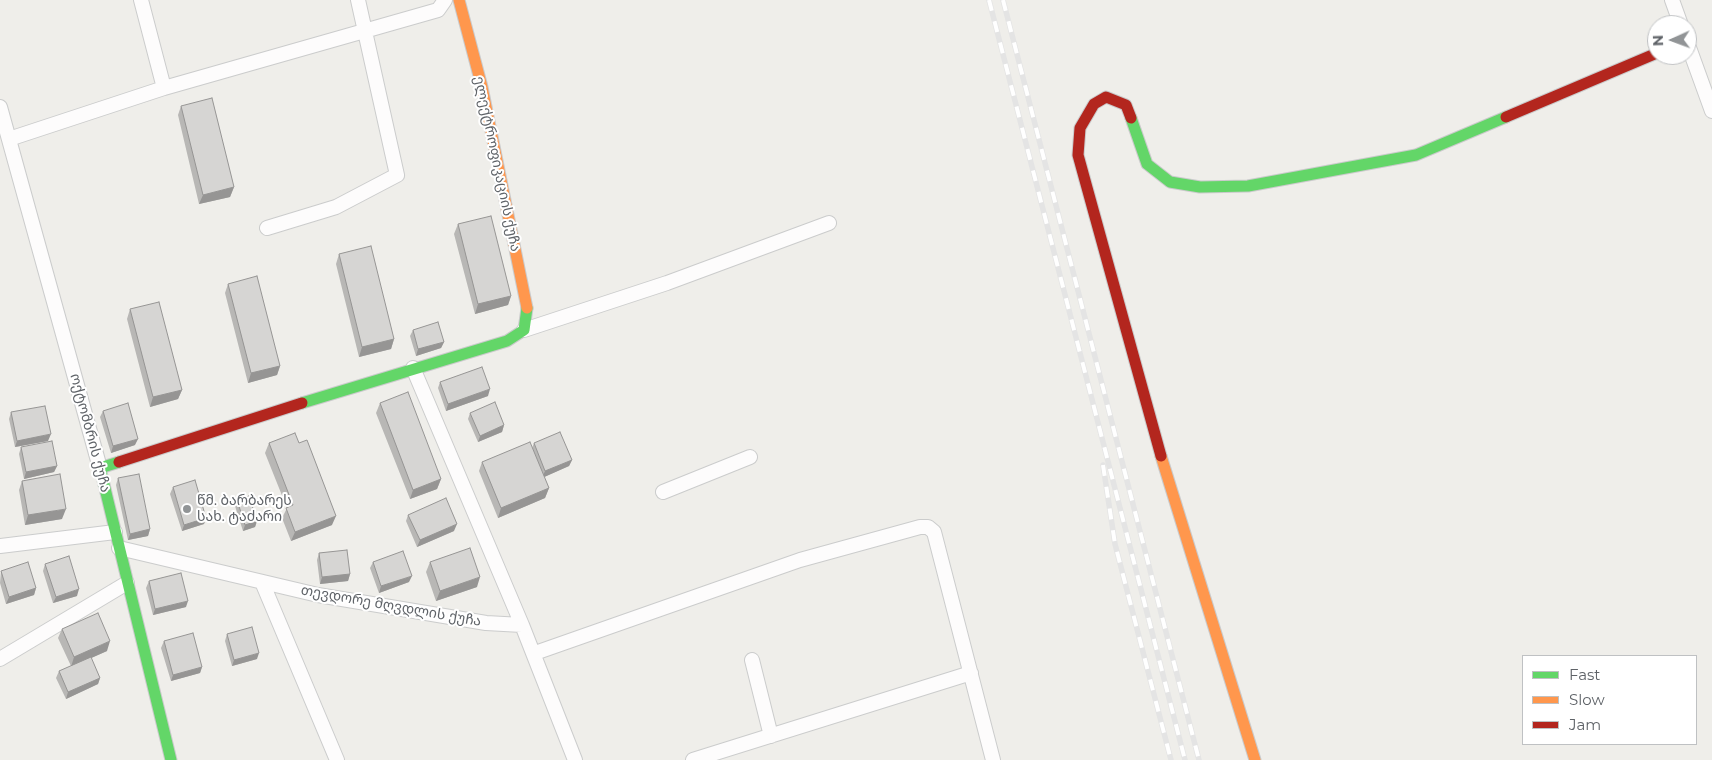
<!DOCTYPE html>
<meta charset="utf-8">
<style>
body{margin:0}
#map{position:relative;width:1712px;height:760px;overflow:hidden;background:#efeeea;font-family:Montserrat,sans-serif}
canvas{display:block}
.legend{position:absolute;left:1522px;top:655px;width:175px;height:90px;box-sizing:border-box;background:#fff;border:1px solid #bfc1c3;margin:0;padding:6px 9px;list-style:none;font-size:15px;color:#5f6368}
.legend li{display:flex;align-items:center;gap:10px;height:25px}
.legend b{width:25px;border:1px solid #bfc1c3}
.north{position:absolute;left:1647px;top:15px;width:50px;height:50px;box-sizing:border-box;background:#fff;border:1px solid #bfc1c3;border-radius:50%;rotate:268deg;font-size:14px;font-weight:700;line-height:20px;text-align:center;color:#5f6368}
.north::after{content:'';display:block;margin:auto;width:18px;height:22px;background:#919496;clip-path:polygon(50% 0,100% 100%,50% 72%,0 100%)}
</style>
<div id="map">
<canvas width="1712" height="760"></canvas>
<ul class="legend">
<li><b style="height:6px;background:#63d668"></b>Fast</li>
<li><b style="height:6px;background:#ff974d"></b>Slow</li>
<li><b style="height:6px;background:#b3261e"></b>Jam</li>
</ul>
<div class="north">N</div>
</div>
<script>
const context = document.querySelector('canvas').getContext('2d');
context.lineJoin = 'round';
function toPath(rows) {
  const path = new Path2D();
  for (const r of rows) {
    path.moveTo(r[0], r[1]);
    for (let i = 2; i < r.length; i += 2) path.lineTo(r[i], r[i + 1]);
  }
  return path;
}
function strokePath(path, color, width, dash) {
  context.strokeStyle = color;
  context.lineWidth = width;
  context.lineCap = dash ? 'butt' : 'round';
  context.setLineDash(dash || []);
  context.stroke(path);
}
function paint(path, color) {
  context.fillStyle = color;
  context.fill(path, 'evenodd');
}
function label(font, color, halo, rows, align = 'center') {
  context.font = font + ' Montserrat,"Noto Sans Georgian",sans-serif';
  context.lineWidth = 4;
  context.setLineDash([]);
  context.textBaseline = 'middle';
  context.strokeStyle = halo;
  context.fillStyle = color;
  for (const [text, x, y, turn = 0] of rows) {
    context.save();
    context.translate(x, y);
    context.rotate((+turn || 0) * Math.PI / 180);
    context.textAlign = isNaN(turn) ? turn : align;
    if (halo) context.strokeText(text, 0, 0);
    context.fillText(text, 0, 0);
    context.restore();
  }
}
const street = toPath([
 [141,0,164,88],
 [1672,0,1681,25],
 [1687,42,1712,111],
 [0,107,100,468],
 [9,139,164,88,438,10,445,0],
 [267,228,336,207,397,175,358,0],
 [524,330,667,283,829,223],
 [413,368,522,625],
 [663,492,750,457],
 [0,546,115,532],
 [119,548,318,595,486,623,522,625,575,760],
 [262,582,337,760],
 [535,653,800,560,920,527,928,527,934,532,993,760],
 [0,659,127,583],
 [752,660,771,736],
 [693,760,971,673]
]);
const fast = toPath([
 [1131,118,1147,164,1170,182,1200,187,1248,186,1416,155,1506,117],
 [302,403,507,341,524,330,527,308],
 [119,462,100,468,171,760]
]);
const slow = toPath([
 [459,0,482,87,527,308],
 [1161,456,1255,760]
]);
const jam = toPath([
 [1506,117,1657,53],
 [1131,118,1126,105,1106,97,1094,104,1080,128,1078,155,1161,456],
 [119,462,302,403]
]);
const rail = toPath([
 [989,0,1185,760],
 [1003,0,1199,760],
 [1103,465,1115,544,1171,760]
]);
const wall = toPath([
 [181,106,234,187,230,197,199,204,178,115],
 [458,224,511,296,508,305,475,314,454,234],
 [339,254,394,339,391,349,359,357,336,264],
 [228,284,280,366,277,375,248,383,225,293],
 [130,309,182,390,178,399,150,407,127,319],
 [413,330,444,342,441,348,416,356,410,336],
 [440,382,488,396,446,411,438,388],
 [380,403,441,479,437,489,410,499,376,413],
 [103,411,135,445,111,453,100,417],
 [11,412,48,441,15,447,9,419],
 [470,413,504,425,502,432,478,442,468,419],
 [269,443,299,443,332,525,291,541,282,518,287,508,265,453],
 [534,443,572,460,569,466,544,477,549,488,545,498,498,518,479,471,482,462,532,448],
 [21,447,57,466,54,472,24,479,19,454],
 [118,478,150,529,148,536,128,540,116,485],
 [22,481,62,519,25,525,19,490],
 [173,487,206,518,204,524,182,531,170,494],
 [237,500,257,521,255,527,243,531,235,506],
 [408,515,454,531,417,547,406,521],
 [319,553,350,574,348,581,320,584,317,560],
 [373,562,409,582,379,593,370,568],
 [430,562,477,587,436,601,426,572],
 [45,564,77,596,53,603,43,571],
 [1,571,36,588,34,595,6,604,0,583],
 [149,581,186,607,153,615,146,588],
 [62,629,107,651,91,658,100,678,98,684,66,699,56,678,59,671,71,666,58,638],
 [227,634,257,659,232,666,225,641],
 [164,641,202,667,200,673,171,681,161,648]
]);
const shadedWall = toPath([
 [234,187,230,197,199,204,203,195],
 [511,296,508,305,475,314,478,304],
 [394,339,391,349,359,357,362,347],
 [444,342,441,348,416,356,418,349],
 [280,366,277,375,248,383,251,373],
 [490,389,488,396,446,411,448,404],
 [182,390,178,399,150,407,153,397],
 [504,425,502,432,478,442,480,436],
 [51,434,48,441,15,447,17,441],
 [138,439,135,445,111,453,113,446],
 [572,460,569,466,542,478,545,471],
 [57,466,54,472,24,479,26,472],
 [441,479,437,489,410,499,413,490],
 [549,488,545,498,498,518,501,508],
 [66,509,62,519,25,525,28,515],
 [336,516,332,525,291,541,295,532],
 [206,518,204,524,182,531,184,525],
 [257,521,255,527,243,531,245,525],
 [457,524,454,531,417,547,420,540],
 [150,529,148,536,128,540,130,534],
 [350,574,348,581,320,584,322,577],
 [412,576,409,582,379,593,381,586],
 [480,577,477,587,436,601,440,591],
 [36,588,34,595,6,604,9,597],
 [79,589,77,596,53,603,56,597],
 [188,601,186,607,153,615,155,609],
 [110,641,107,651,71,667,74,657],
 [259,653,257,659,232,666,234,660],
 [202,667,200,673,171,681,173,675],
 [100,678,98,684,66,699,68,692]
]);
const building = toPath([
 [212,98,234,187,203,195,181,106,212,98],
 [491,216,511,296,478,304,458,224,491,216],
 [371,246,394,339,362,347,339,254,371,246],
 [257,276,280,366,251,373,228,284,257,276],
 [159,302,182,390,153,397,130,309,159,302],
 [438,322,444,342,418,349,413,330,438,322],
 [482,367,490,389,448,404,440,382,482,367],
 [408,392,441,479,413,490,380,403,408,392],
 [495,402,504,425,480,436,470,413,495,402],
 [128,403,138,439,113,446,103,411,128,403],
 [45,406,51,434,17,441,11,412,45,406],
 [560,432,572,460,545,471,534,443,560,432],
 [295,433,299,443,307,440,336,516,295,532,286,508,293,505,269,443,295,433],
 [52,441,57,466,26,472,21,447,52,441],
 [530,442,549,488,501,508,482,462,530,442],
 [60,474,66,509,28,515,22,481,60,474],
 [139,474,150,529,130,534,118,478,139,474],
 [195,480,206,518,184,525,173,487,195,480],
 [249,496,257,521,245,525,237,500,249,496],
 [446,498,457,524,420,540,408,515,446,498],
 [470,548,480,577,440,591,430,562,470,548],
 [347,550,350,574,322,577,319,553,347,550],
 [403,551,412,576,381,586,373,562,403,551],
 [69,556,79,589,56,597,45,564,69,556],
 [28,562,36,588,9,597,1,571,28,562],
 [181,573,188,601,155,609,149,581,181,573],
 [98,613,110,641,74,657,62,629,98,613],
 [252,627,259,653,234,660,227,634,252,627],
 [193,633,202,667,173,675,164,641,193,633],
 [91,657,100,678,68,692,59,671,91,657]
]);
const markers = [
 [187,509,5,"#919496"]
];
const streetNames = [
 ["ელექტროფიკაციის ქუჩა",497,164,78],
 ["ოქტომბრის ქუჩა",90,433,75],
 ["თევდორე მღვდლის ქუჩა",391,606,10]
];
const poiNames = [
 ["წმ. ბარბარეს",197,501],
 ["სახ. ტაძარი",197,517]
];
strokePath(street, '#cbcccc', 16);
strokePath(fast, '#cacacb', 13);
strokePath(slow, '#cacacb', 13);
strokePath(jam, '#cacacb', 13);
strokePath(street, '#fdfcfc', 14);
strokePath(fast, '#63d668', 11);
strokePath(slow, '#ff974d', 11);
strokePath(jam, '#b3261e', 11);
strokePath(rail, '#e4e4e4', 5.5);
strokePath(rail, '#fff', 4, [11]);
paint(wall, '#b8b7b5');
paint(shadedWall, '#969594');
paint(building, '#d6d5d3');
strokePath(building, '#969594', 1);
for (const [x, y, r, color] of markers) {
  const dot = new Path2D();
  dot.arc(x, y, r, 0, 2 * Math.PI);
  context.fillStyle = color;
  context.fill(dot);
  strokePath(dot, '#fff', 2);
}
label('14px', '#5f6368', '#fff', streetNames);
label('14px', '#5f6368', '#fff', poiNames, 'left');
</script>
